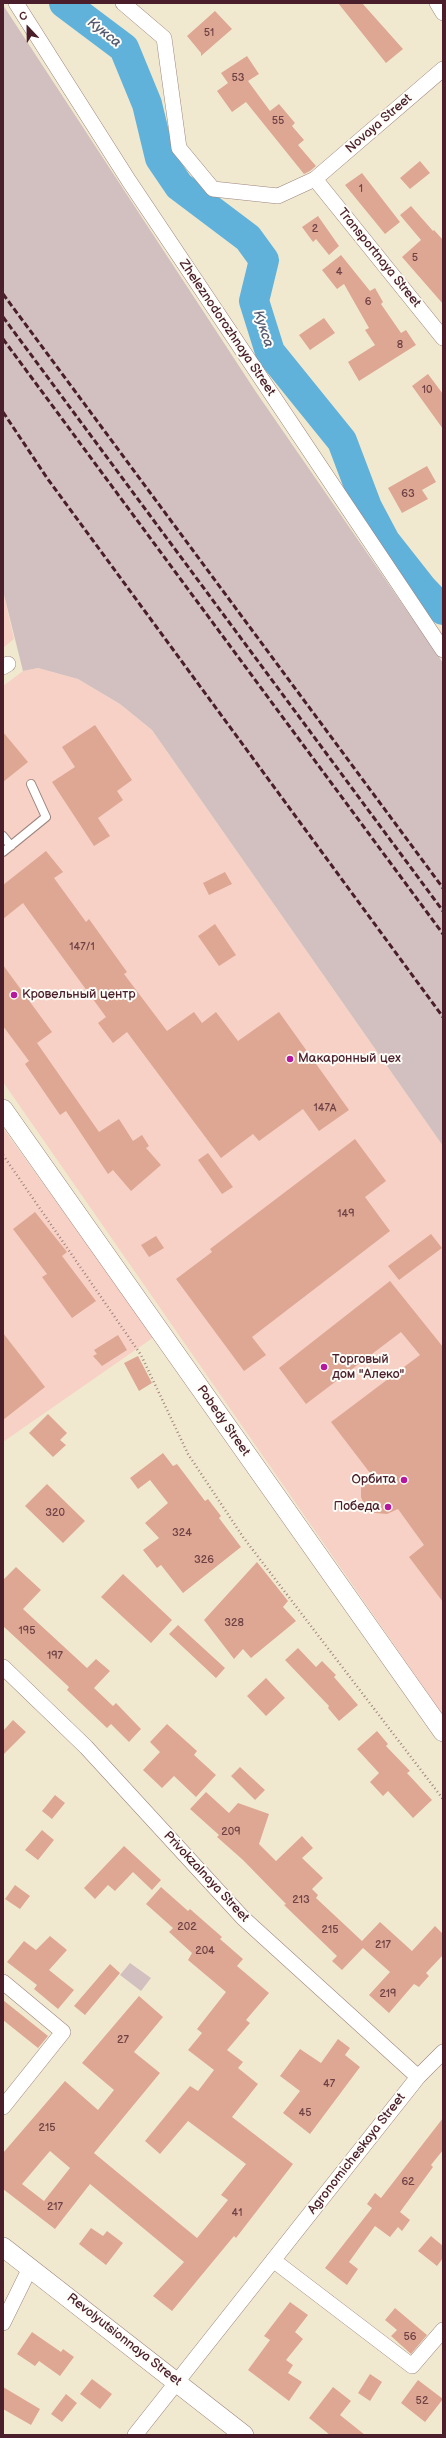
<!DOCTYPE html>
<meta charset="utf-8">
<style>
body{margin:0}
#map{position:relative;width:446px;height:2438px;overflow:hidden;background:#f1e9cf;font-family:"Balsamiq Sans",sans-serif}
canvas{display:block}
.frame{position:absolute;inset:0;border:4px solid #4a1f2b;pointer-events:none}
.north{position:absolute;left:8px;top:8px;width:40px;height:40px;-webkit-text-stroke:3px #fdfcf7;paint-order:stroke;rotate:338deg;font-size:11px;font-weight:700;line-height:16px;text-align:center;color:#4a1f2b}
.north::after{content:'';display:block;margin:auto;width:14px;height:18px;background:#4a1f2b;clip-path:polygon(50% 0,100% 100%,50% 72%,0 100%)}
</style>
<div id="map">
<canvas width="446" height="2438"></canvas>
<div class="frame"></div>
<div class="north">С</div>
</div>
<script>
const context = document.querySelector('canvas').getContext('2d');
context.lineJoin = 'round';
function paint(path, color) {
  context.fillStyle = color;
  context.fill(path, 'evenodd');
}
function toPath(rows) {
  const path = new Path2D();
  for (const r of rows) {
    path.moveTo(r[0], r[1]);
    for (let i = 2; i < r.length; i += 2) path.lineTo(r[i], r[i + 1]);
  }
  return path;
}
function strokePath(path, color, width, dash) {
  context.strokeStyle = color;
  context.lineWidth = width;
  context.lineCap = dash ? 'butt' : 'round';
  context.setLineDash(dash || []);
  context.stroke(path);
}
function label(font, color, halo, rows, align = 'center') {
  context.font = font + ' "Balsamiq Sans",sans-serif';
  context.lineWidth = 4;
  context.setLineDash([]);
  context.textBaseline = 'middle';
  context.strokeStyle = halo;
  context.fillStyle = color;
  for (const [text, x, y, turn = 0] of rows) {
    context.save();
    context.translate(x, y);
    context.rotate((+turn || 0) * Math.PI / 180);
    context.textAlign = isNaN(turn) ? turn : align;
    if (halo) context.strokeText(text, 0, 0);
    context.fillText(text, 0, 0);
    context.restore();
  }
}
const built = toPath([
 [3,591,14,639,3,648],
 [38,668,78,679,120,704,152,730,443,1146,443,1715,3,1082,3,686,23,671],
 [3,1128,154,1337,3,1442]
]);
const industrial = toPath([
 [3,5,256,392,443,663,443,1146,152,730,120,704,78,679,38,668,23,671,3,591],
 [130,1963,151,1978,141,1991,120,1975]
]);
const river = toPath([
 [64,3,124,48,147,104,160,158,179,186,248,238,264,260,254,301,270,352,342,441,367,507,385,541,422,588,443,610]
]);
const building = toPath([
 [338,3,362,3,403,49,386,63],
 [215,11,232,29,201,56,201,53,187,36],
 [247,56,259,74,248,81,270,111,279,104,295,123,292,126,304,140,298,145,316,166,310,171,304,174,246,102,232,112,217,91,228,83,221,73],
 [420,161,430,173,410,189,400,178],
 [362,173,400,222,385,234,345,185],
 [411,206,433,231,434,230,443,240,443,304,402,257,421,240,400,215],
 [318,216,339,246,329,255,316,239,313,242,302,227],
 [341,255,370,291,375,288,383,302,381,304,401,333,406,330,416,345,359,381,348,362,375,345,365,330,369,328,344,284,337,289,322,270],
 [324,318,335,333,310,350,299,335],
 [428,374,443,394,443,429,412,386],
 [427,466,436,482,422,490,428,499,402,513,388,488],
 [95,725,132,780,117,791,123,800,98,818,110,836,94,846,52,782,75,767,62,747],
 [3,732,28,762,3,782],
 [46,851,63,872,54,878,86,922,89,919,127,972,124,974,167,1031,194,1012,202,1023,216,1012,238,1041,279,1012,349,1110,319,1131,303,1109,259,1141,253,1134,221,1158,127,1032,113,1043,98,1023,106,1017,23,903,3,919,3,885],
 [225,872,232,884,209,895,203,883],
 [215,924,236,955,219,966,198,936],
 [3,965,52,1032,37,1043,99,1132,119,1119,133,1141,142,1135,149,1146,146,1148,161,1165,131,1191,113,1170,108,1174,66,1111,60,1115,25,1064,29,1061,3,1026],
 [355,1139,386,1181,365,1197,390,1231,252,1337,266,1355,244,1371,176,1279,212,1252,210,1249],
 [208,1153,233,1187,222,1194,198,1160],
 [35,1212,67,1252,62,1256,96,1301,72,1318,42,1277,47,1274,13,1229],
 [431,1234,442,1248,399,1280,388,1266],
 [156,1236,164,1248,149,1257,141,1245],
 [390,1281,443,1347,443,1602,409,1557,424,1545,398,1509,387,1514,375,1513,365,1507,361,1497,361,1487,370,1473,331,1422,420,1355,401,1332,306,1404,279,1368],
 [3,1333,45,1387,3,1420],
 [118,1335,127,1350,102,1366,93,1356,97,1354,94,1350],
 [138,1356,152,1383,139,1391,124,1363],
 [48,1414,67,1433,60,1440,66,1445,53,1457,29,1433],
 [163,1453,173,1466,177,1464,205,1501,208,1499,221,1516,219,1518,241,1547,183,1593,161,1565,157,1568,143,1550,159,1538,145,1523,168,1503,150,1480,138,1489,130,1478],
 [47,1484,85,1521,63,1543,25,1506],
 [257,1562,288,1601,283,1607,296,1621,251,1658,243,1649,234,1659,204,1620],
 [16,1567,41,1590,23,1609,87,1668,96,1659,110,1671,94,1688,113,1706,116,1703,141,1729,129,1742,111,1724,107,1728,67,1690,69,1687,3,1626,3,1580],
 [123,1574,172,1620,151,1643,101,1597],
 [178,1625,225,1668,216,1678,169,1634],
 [298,1648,316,1667,322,1661,336,1675,334,1677,358,1705,339,1721,328,1708,329,1706,285,1660],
 [266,1678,285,1698,266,1716,247,1696],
 [13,1720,26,1732,3,1755,3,1731],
 [167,1724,197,1751,194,1755,216,1775,196,1797,174,1776,162,1788,143,1770,160,1752,150,1742],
 [377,1731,388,1744,386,1746,410,1771,407,1773,432,1800,413,1818,388,1791,383,1796,370,1782,379,1773,357,1749],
 [240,1767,265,1790,255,1800,231,1776],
 [206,1792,229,1813,238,1803,269,1814,259,1844,276,1861,302,1836,313,1848,302,1858,323,1878,312,1889,318,1895,316,1898,362,1941,380,1922,412,1951,435,1926,443,1934,443,1955,426,1973,429,1976,419,1987,414,1984,389,2013,369,1995,390,1972,363,1948,342,1970,332,1961,337,1956,284,1905,286,1904,243,1860,217,1837,219,1835,190,1809],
 [55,1795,65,1803,52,1819,42,1811],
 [42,1830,54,1840,38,1860,25,1850],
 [124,1846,161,1880,152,1890,133,1872,115,1891,108,1885,95,1899,84,1888],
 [15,1885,30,1896,20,1909,5,1899],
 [161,1887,188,1911,190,1909,222,1937,220,1939,243,1959,237,1966,269,1993,246,2020,250,2023,227,2050,243,2062,238,2068,258,2084,232,2117,293,2164,236,2238,234,2236,172,2311,153,2296,184,2262,90,2184,55,2229,3,2189,3,2153,65,2081,98,2110,114,2090,82,2063,139,1996,163,2017,134,2052,160,2073,94,2153,197,2238,228,2200,221,2195,246,2164,188,2121,160,2154,145,2141,190,2086,198,2091,214,2070,188,2050,202,2033,197,2029,226,1992,188,1960,192,1953,169,1932,173,1928,146,1904],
 [50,2151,70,2168,44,2201,22,2184],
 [50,1936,67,1950,49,1970,74,1990,58,2009,34,1989,37,1985,7,1962,24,1941,36,1950],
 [110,1964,120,1973,85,2015,74,2006],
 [3,2000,48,2036,38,2048,3,2020],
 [338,2039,350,2048,345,2055,360,2067,310,2134,283,2113,300,2091,280,2076,300,2049,321,2063],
 [443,2118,443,2150,431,2165,433,2167,400,2212,410,2220,402,2231,398,2227,390,2237,375,2226,349,2262,358,2269,347,2285,325,2268,372,2208,367,2204,375,2193,381,2198],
 [91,2228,103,2236,107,2231,123,2243,106,2265,79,2244],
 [431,2236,443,2246,443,2258,437,2266,418,2251],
 [290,2302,308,2315,295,2332,303,2339,286,2360,293,2365,288,2373,302,2382,289,2401,248,2370,270,2340,264,2336],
 [395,2308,427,2335,411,2354,391,2336,397,2330,385,2320],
 [32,2332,61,2352,63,2349,74,2357,60,2376,39,2361,35,2366,17,2354],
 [370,2374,382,2382,370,2401,358,2393],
 [92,2379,112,2394,100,2409,80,2394],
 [418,2380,443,2399,425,2422,401,2403],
 [3,2387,40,2409,31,2425,3,2409],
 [333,2387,351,2401,340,2415,365,2435,330,2435,309,2418],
 [66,2394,77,2403,62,2422,51,2414]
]);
const path = toPath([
 [3,1155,141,1355,188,1454,243,1537,443,1799]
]);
const service = toPath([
 [3,836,11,846],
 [3,852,46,817,31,784]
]);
const minor = toPath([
 [16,3,129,181,443,650],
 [123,3,164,38,179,148,213,189,278,196,315,179,443,69],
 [437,3,443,13],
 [315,179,443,338],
 [3,667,8,664],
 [3,1667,86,1747,243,1918,418,2077],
 [3,1982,63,2032,3,2107],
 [273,2260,412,2366,443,2330],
 [3,2323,30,2268],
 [135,2435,418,2077,443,2052]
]);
const tertiary = toPath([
 [3,1109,443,1732],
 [3,2247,244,2435]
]);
const rail = toPath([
 [3,294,443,888],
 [3,317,443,911],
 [3,339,443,934],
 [3,412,47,478,443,1017]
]);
const markers = [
 [14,995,4,"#b5179e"],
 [290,1059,4,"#b5179e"],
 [324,1367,4,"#b5179e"],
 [404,1480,4,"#b5179e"],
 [388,1507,4,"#b5179e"]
];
const numberNames = [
 ["51",209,33],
 ["53",238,78],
 ["55",278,121],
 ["1",361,189],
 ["2",315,229],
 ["5",415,258],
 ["4",339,272],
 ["6",368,302],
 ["8",400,345],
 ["10",427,390],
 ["63",408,494],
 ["147/1",82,947],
 ["147А",325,1108],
 ["149",346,1214],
 ["320",55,1513],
 ["324",182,1533],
 ["326",204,1560],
 ["328",234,1623],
 ["195",27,1631],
 ["197",55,1656],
 ["209",231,1832],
 ["213",301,1900],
 ["202",187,1927],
 ["215",330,1930],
 ["217",383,1945],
 ["204",205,1951],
 ["219",388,1994],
 ["27",123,2040],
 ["47",329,2084],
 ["45",305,2113],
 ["215",47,2128],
 ["62",408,2182],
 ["217",55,2207],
 ["41",237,2213],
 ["56",410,2337],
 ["52",422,2401]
];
const streetNames = [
 ["Novaya Street",379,124,-41],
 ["Transportnaya Street",379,258,51],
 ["Zheleznodorozhnaya Street",227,328,56],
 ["Pobedy Street",223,1421,55],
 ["Privokzalnaya Street",206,1877,47],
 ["Agronomicheskaya Street",357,2154,-52],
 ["Revolyutsionnaya Street",124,2340,38]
];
const poiNames = [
 ["Кровельный центр",22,995],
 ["Макаронный цех",298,1059],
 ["Торговый",332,1360],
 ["дом \"Алеко\"",332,1375],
 ["Орбита",396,1480,"right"],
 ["Победа",380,1507,"right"]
];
const waterNames = [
 ["Кукса",104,33,38],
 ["Кукса",263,329,72]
];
paint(built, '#f7d1c6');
paint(industrial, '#d2bfbf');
strokePath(river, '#60b2db', 30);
paint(building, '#dea793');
strokePath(service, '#9e847d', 10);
strokePath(minor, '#9e847d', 16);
strokePath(tertiary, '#9e847d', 20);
strokePath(path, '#9e847d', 2.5, [1, 3]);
strokePath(service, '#fff', 8);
strokePath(minor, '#fff', 15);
strokePath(tertiary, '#fff', 19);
strokePath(rail, '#4a1f2b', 3, [6, 3]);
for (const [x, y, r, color] of markers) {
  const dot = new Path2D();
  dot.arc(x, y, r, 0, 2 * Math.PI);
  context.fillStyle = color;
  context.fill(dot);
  strokePath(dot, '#fdfcf7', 1.5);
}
label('11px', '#6f4145', null, numberNames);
label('13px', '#4a1f2b', '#fdfcf7', streetNames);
label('13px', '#4a1f2b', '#fdfcf7', poiNames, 'left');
label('italic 14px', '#535a71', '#fdfcf7', waterNames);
</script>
